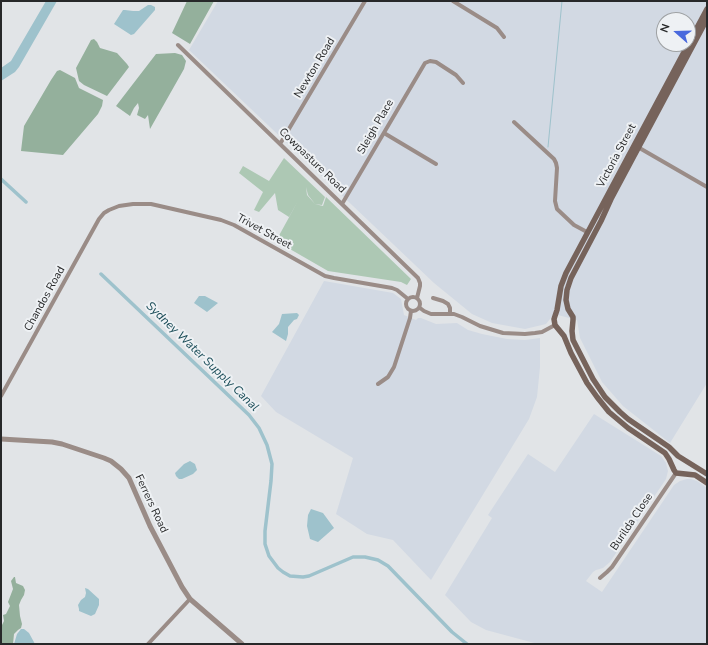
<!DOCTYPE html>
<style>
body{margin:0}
#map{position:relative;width:708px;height:645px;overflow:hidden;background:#e1e4e7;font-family:"Nunito Sans",sans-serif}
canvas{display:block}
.frame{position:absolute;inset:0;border:2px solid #272829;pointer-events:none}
.north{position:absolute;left:656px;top:12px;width:40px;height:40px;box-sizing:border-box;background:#eef1f4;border:1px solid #9ea1a3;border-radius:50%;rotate:290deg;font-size:11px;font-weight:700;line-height:16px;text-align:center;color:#272829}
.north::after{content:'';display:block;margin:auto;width:14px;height:18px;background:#4969dd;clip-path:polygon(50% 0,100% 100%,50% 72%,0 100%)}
</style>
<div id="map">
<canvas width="708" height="645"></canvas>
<div class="frame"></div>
<div class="north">N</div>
</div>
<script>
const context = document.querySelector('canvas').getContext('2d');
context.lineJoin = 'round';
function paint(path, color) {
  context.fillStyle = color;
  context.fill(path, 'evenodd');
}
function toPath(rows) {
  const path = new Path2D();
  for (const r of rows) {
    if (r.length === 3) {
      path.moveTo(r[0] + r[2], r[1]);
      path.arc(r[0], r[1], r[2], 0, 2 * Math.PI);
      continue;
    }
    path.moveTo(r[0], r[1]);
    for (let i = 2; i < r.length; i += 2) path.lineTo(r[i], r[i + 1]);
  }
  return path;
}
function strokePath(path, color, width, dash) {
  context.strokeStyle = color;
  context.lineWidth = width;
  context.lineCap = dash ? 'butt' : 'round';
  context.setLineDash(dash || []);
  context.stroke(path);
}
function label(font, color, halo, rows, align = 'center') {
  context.font = font + ' "Nunito Sans",sans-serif';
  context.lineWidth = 4;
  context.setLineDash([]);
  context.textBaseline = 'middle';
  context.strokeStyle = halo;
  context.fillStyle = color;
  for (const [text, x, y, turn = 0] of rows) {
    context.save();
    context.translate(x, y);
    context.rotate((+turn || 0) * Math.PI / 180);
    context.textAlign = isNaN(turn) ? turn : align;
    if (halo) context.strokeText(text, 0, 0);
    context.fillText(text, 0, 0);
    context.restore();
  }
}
const built = toPath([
 [218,1,707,1,707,383,670,443,623,406,602,382,580,338,577,320,554,314,546,324,525,329,492,323,472,314,434,283,189,50],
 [664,20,688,20,688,44,664,44],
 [324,281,393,293,401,299,404,315,416,320,418,318,421,318,436,324,457,323,468,330,482,334,507,339,525,340,540,338,540,367,537,397,529,419,431,580,393,540,367,534,336,514,353,458,276,412,261,396],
 [594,414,626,434,661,456,666,463,668,471,666,479,610,562,603,568,596,570,593,572,586,581,602,592,674,485,680,481,687,479,691,479,697,481,707,488,707,644,538,644,486,630,471,622,445,595,492,518,488,515,528,454,555,472]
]);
const green = toPath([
 [284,158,325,197,322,205,315,204,308,195,306,187,307,195,315,204,323,206,326,197,411,279,407,285,401,282,328,271,276,241,298,201,289,217,278,210,275,193,259,212,254,210,263,192,239,173,243,166,269,181]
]);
const forest = toPath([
 [187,1,214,1,190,44,172,33],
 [94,39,97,42,100,48,117,53,127,64,129,67,107,96,84,85,79,81,76,68,91,40],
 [175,53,182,55,186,61,184,69,150,129,148,115,145,119,137,115,139,108,138,103,134,108,130,116,116,106,156,54],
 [60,70,75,78,79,88,103,100,102,106,98,114,63,155,21,151,24,126,51,80,57,71],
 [14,577,15,577,16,583,23,586,25,590,24,595,21,600,19,605,20,616,22,624,21,628,18,630,14,634,13,644,1,644,2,625,4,621,3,615,6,614,10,606,8,602,13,589,11,581]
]);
const water = toPath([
 [46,1,57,1,19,67,15,72,1,81,1,68,11,61],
 [148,5,151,5,155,7,155,10,134,34,131,35,114,24,123,10,125,10,133,11,139,11],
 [199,296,205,296,218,303,207,312,194,303],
 [297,313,299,315,297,319,294,320,288,327,288,334,286,341,272,332,279,324,282,314],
 [190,461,195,464,197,470,193,474,182,479,179,479,176,476,175,473,184,464],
 [311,509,323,513,334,528,318,542,310,539,307,526,308,515],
 [85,588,88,589,99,599,99,605,95,614,91,616,79,611,79,609,78,605,81,600,85,597,86,593],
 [21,629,24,629,29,633,35,644,14,644,17,634]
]);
const stream = toPath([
 [548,147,562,1]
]);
const canal = toPath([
 [1,179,26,202],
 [101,274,249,415,259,428,267,445,272,464,271,481,265,531,265,544,269,556,278,568,283,572,290,576,303,577,309,576,353,557,365,557,378,560,388,566,452,632,467,644]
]);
const minor = toPath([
 [453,1,497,28,504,37],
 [178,45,280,144,418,278,420,283,420,286,417,298],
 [514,122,554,159,556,163,557,168,555,201,557,209,574,225,587,232],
 [384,133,436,164],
 [280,144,365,1],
 [636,146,707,187],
 [342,204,425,63,430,61,436,62,456,75,463,83],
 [413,304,7],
 [433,298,443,301,448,304,450,308,450,314],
 [420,308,424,311,431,314,454,314,462,317,480,326,503,333,525,334,535,333,542,332,555,325],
 [378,384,388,377,394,367,410,318,411,311],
 [1,396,99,219,104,213,109,210,119,206,133,204,151,204,221,220,234,225,325,276,334,278,392,288,397,290,408,299],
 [600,578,607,572,612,567,676,473],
 [148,644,190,599]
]);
const tertiary = toPath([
 [1,439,52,442,62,444,104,458,111,461,121,469,129,478,150,526,182,587,190,599,242,644]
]);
const secondary = toPath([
 [707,9,566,273,561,286,557,310,554,319,555,325,564,336,571,353,587,383,597,397,609,412,628,428,665,453,669,459,674,470,676,473,695,475,707,483],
 [707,19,611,199,601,221,571,278,567,290,566,300,568,309,573,317,573,320,572,331,573,340,593,379,605,397,620,412,628,419,669,447,678,456,707,474]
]);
const streetNames = [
 ["Newton Road",315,68,-59],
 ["Sleigh Place",376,127,-60],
 ["Victoria Street",617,156,-62],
 ["Cowpasture Road",312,161,44],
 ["Trivet Street",264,232,29],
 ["Chandos Road",45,299,-61],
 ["Ferrers Road",151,504,65],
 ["Burilda Close",632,522,-56]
];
const waterNames = [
 ["Sydney Water Supply Canal",202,357,44]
];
paint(built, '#d2d9e3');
paint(green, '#adc8b4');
paint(forest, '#94b09c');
paint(water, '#9ec2cc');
strokePath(stream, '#9ec2cc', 1);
strokePath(canal, '#9ec2cc', 3.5);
strokePath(minor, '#9a8c87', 4);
strokePath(tertiary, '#9a8c87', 5);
strokePath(secondary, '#76635b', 5.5);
label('11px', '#272829', '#eef1f4', streetNames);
label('italic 12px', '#154854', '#eef1f4', waterNames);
</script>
